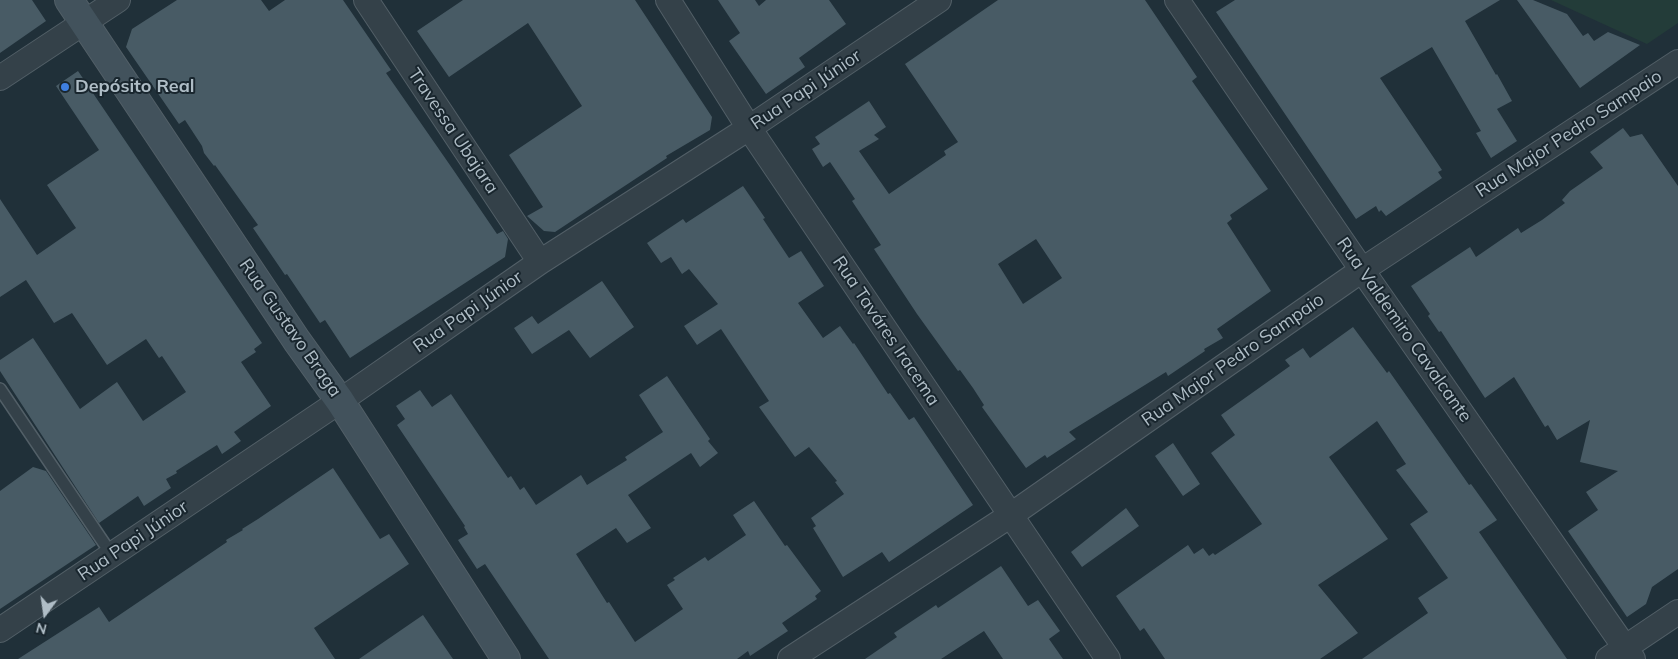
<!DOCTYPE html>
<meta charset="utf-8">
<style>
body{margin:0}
#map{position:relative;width:1678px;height:659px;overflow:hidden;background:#203039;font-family:Mulish,sans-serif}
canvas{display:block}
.north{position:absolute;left:20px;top:589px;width:50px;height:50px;-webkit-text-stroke:4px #19262e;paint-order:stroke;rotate:194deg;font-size:14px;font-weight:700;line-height:20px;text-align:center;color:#afbdc6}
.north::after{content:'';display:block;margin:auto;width:18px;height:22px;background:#afbdc6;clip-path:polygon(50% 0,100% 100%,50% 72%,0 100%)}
</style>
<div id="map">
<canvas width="1678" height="659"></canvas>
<div class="north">N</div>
</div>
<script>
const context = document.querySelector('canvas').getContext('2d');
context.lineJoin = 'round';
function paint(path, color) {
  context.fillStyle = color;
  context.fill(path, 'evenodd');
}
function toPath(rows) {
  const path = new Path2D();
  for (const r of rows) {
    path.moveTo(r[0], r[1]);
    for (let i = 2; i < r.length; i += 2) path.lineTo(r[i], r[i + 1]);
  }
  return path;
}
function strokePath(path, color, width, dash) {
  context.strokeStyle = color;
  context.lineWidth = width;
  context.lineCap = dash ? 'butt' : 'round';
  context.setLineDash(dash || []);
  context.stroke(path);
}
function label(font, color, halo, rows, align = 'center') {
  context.font = font + ' Mulish,sans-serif';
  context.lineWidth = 4;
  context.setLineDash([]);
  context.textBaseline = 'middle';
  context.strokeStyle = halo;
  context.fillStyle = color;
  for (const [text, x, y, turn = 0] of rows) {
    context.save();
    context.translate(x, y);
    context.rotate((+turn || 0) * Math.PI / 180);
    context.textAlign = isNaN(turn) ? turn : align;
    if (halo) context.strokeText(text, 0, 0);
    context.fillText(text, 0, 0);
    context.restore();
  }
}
const green = toPath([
 [1551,0,1678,0,1678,23,1647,44]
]);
const building = toPath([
 [0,0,32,0,46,21,0,53],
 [177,0,261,0,269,11,285,0,343,0,391,70,386,73,452,168,497,234,503,231,508,239,505,257,350,358,325,320,320,323,287,274,285,275,253,228,258,225,215,165,214,166,204,153,202,146,185,120,179,124,126,47,132,29],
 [463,0,635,0,712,117,710,130,666,156,667,158,555,232,544,231,527,216,543,207,509,155,582,106,528,23,449,77,417,31],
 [718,0,755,0,759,6,766,0,829,0,846,24,799,58,805,67,766,94,729,41,740,33],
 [998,0,1145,0,1197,77,1192,81,1268,189,1230,215,1232,219,1227,223,1271,291,1217,329,1223,338,1204,349,1205,351,1168,376,1166,372,1069,432,1076,439,1047,458,1045,455,1026,468,982,407,984,405,973,388,960,370,958,371,917,314,874,249,881,245,852,201,855,199,830,162,823,167,812,149,820,144,815,137,869,101,886,127,874,135,879,139,859,151,889,194,946,155,944,151,958,142,905,64],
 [1036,239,1062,278,1023,304,998,264],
 [1235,0,1500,0,1465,21,1496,75,1497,74,1512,101,1497,109,1517,141,1491,158,1476,133,1481,131,1432,47,1380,78,1442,170,1438,172,1442,178,1386,216,1381,210,1379,212,1376,206,1356,219,1216,12],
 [1517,0,1533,0,1567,14,1583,36,1588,33,1594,41,1608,32,1640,45,1580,88],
 [78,71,262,343,254,349,256,352,241,362,271,406,234,432,241,441,222,454,217,445,176,471,177,473,166,479,171,488,144,506,138,496,99,523,0,371,0,360,33,338,80,409,117,382,143,421,186,392,162,356,159,358,146,339,107,365,72,313,54,323,26,280,0,297,0,199,37,255,76,228,47,185,99,150,56,86],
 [1623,128,1630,137,1642,134,1678,186,1678,569,1652,587,1646,604,1627,617,1568,531,1598,510,1586,492,1618,471,1580,462,1590,420,1557,440,1548,425,1545,427,1514,377,1485,398,1441,331,1439,332,1428,316,1430,314,1411,286,1470,247,1476,257,1518,228,1521,233,1542,220,1565,203,1562,200,1570,191,1603,168,1590,152],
 [743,186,765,218,763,219,789,258,801,251,824,286,798,303,823,338,840,326,853,344,854,343,888,394,890,393,909,420,914,417,973,505,889,562,882,552,843,577,813,528,816,526,811,518,844,494,835,482,837,481,809,447,795,457,759,407,769,401,721,329,697,345,684,326,718,304,689,269,682,274,671,257,661,263,647,243,683,219,686,223],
 [602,281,634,327,590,358,569,330,532,354,514,328,532,316,538,324],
 [1353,327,1387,373,1389,371,1469,485,1471,484,1497,520,1479,532,1567,659,1362,659,1428,613,1418,598,1448,578,1410,524,1428,512,1396,470,1406,464,1377,421,1329,457,1388,539,1318,585,1358,633,1320,659,1165,659,1144,628,1140,631,1116,596,1188,545,1194,554,1203,548,1209,556,1213,553,1215,555,1262,524,1211,453,1235,435,1221,415,1290,366,1285,360,1303,348,1310,358],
 [667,376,710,439,708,441,718,453,700,467,691,453,628,495,651,528,627,543,616,528,576,554,607,603,609,602,635,642,683,609,667,585,675,580,673,578,705,557,708,561,746,535,733,515,754,501,785,546,787,545,821,591,815,596,817,599,782,623,788,631,750,656,748,651,737,659,549,659,485,564,477,569,458,540,468,534,464,527,465,526,397,425,405,419,396,406,420,390,432,407,451,394,508,478,511,476,520,490,524,487,536,505,581,475,587,485,627,460,625,457,663,432,639,395],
 [1173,443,1200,484,1183,496,1155,456],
 [33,467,46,471,96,545,0,609,0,491],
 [333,468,380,539,389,534,409,564,314,628,335,659,18,659,99,607,109,622,227,542,226,540,243,530,242,529,258,519],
 [1126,508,1139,526,1082,567,1071,552],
 [1001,566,1028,606,1038,600,1060,631,1049,639,1063,659,1003,659,984,631,941,659,865,659,897,637,894,633,936,605,938,608],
 [423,615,453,659,359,659]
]);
const lane = toPath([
 [0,389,112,555]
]);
const street = toPath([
 [366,0,540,262],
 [668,0,749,128,1108,659],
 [1177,0,1362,270,1633,659],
 [0,78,118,0],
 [0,630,340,401,540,262,749,128,939,0],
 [790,659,1011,515,1362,270,1678,62],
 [1608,659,1678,612]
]);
const secondary = toPath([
 [69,0,297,341,340,401,506,659]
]);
const markers = [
 [65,87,5,"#3f7fe0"]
];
const poiNames = [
 ["Depósito Real",75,87]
];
const streetNames = [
 ["Rua Papi Júnior",806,90,-34],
 ["Travessa Ubajara",453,131,56],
 ["Rua Major Pedro Sampaio",1569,134,-33],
 ["Rua Papi Júnior",468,312,-35],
 ["Rua Gustavo Braga",290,328,55],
 ["Rua Valdemiro Cavalcante",1404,330,55],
 ["Rua Taváres Iracema",886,331,56],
 ["Rua Major Pedro Sampaio",1233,360,-35],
 ["Rua Papi Júnior",133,541,-34]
];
paint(green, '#233c39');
paint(building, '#485b65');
strokePath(lane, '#525f67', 14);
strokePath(street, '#525f67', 26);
strokePath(secondary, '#525f67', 30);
strokePath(lane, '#344149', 11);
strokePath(street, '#344149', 24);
strokePath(secondary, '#42525c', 28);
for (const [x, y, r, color] of markers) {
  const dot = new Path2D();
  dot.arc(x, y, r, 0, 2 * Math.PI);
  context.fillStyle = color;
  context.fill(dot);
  strokePath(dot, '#19262e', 2);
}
label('bold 18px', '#afbdc6', '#19262e', poiNames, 'left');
label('18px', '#afbdc6', '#19262e', streetNames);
</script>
